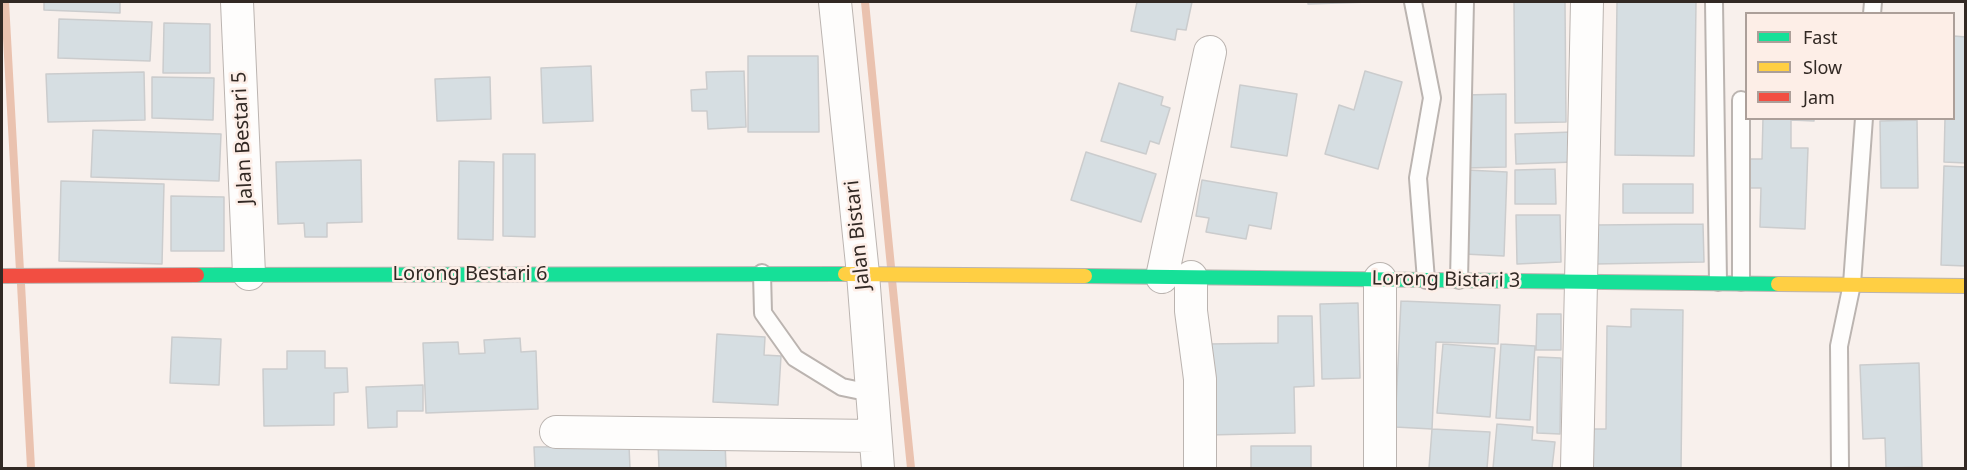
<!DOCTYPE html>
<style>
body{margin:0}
#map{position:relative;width:1967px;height:470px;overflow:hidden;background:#f8f0ec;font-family:"Noto Sans",sans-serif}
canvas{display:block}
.frame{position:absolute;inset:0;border:3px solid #322924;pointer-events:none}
.legend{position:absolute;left:1745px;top:12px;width:210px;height:108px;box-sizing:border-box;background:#fdeee7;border:2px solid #ac9f99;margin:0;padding:8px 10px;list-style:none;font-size:18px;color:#322924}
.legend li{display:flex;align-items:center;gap:12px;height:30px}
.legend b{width:30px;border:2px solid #ac9f99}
</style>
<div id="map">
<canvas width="1967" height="470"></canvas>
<div class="frame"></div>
<ul class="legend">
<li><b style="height:8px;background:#16e098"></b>Fast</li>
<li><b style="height:8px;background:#ffcf43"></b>Slow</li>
<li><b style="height:8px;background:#f24e42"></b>Jam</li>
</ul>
</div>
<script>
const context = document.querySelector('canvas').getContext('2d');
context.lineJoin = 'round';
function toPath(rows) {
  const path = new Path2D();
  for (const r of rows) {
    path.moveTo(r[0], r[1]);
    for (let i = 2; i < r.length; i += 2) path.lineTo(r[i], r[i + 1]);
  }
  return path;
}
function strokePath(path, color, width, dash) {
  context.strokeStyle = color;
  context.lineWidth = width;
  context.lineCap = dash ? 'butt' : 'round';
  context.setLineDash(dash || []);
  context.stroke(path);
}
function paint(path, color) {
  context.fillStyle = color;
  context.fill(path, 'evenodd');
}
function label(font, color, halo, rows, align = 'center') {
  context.font = font + ' "Noto Sans",sans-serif';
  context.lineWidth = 5;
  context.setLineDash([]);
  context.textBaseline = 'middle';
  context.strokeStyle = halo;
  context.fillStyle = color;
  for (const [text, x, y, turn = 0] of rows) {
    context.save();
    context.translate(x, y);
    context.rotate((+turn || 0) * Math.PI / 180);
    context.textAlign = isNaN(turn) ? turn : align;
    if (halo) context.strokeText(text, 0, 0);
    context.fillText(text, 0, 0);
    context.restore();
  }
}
const stream = toPath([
 [5,2,20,271],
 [865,2,891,267],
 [892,280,911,468],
 [21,284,31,468]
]);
const building = toPath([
 [44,2,120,2,120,13,44,10,44,2],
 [1137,2,1192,2,1186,30,1177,29,1175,40,1131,31,1137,2],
 [1308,2,1370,2,1308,4,1308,2],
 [1514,2,1565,2,1566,122,1515,123,1514,2],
 [1617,2,1696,2,1694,156,1615,155,1617,2],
 [59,19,152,22,150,61,58,58,59,19],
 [164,23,210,24,210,73,163,73,164,23],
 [1954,36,1966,37,1966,163,1944,162,1945,118,1954,118,1954,36],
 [748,56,818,56,819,132,748,132,748,56],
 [591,66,593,121,543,123,541,68,591,66],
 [744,71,746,127,708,129,707,111,692,111,691,90,707,89,706,72,744,71],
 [1365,71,1402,82,1378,169,1325,154,1339,105,1354,110,1365,71],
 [144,72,145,120,48,122,46,74,144,72],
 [152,77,214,78,213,120,152,118,152,77],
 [490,77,491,119,437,121,435,79,490,77],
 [1119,83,1163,97,1161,105,1170,108,1159,144,1150,141,1146,154,1101,141,1119,83],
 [1240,85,1297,94,1287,156,1231,147,1240,85],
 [1506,94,1506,167,1466,168,1465,95,1506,94],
 [1763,118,1814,118,1814,121,1791,120,1791,148,1808,148,1805,229,1760,227,1761,188,1745,188,1746,159,1762,159,1763,118],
 [1917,120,1918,188,1881,188,1880,121,1917,120],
 [93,130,221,134,219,181,91,177,93,130],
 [1573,132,1574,162,1516,164,1515,134,1573,132],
 [1086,152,1156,174,1141,222,1071,200,1086,152],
 [503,154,535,154,535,237,503,236,503,154],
 [361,160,362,222,327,223,327,237,305,237,304,223,278,224,276,162,361,160],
 [459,161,494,162,493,240,458,239,459,161],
 [1944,166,1966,167,1966,266,1941,265,1944,166],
 [1555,169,1556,204,1515,204,1515,170,1555,169],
 [1467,170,1507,172,1504,256,1464,254,1467,170],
 [1202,180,1277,193,1271,229,1249,225,1246,239,1206,232,1209,218,1196,216,1202,180],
 [61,181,164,184,162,264,59,261,61,181],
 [1623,184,1693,184,1693,213,1623,213,1623,184],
 [171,196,224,197,224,251,171,251,171,196],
 [1516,215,1560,215,1561,262,1517,264,1516,215],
 [1703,224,1704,262,1595,264,1595,225,1703,224],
 [1401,301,1500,305,1498,344,1436,342,1432,429,1395,427,1401,301],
 [1358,303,1360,378,1322,379,1320,304,1358,303],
 [1631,309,1683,310,1681,468,1583,468,1584,429,1606,429,1607,326,1631,327,1631,309],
 [1537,314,1561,314,1561,350,1536,350,1537,314],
 [1278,316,1312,316,1314,386,1294,387,1295,433,1208,435,1207,344,1278,343,1278,316],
 [717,334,765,337,764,355,781,356,778,405,713,402,717,334],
 [172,337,221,339,219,385,170,383,172,337],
 [520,338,521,352,536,351,538,409,426,413,423,343,458,342,459,354,485,353,484,340,520,338],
 [1443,344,1495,348,1490,417,1437,413,1443,344],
 [1501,344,1535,346,1530,420,1496,418,1501,344],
 [287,351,325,351,325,368,347,368,348,392,334,393,334,425,264,426,263,369,287,369,287,351],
 [1538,357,1561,358,1560,434,1537,433,1538,357],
 [1919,363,1922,467,1886,468,1885,438,1863,439,1860,365,1919,363],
 [423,385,423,411,397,411,397,427,368,428,366,387,423,385],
 [1497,424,1533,427,1532,440,1555,442,1552,468,1493,468,1497,424],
 [1432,429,1490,432,1487,468,1429,468,1432,429],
 [725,441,726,468,659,468,658,443,725,441],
 [629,446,630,468,535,468,534,447,629,446],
 [1251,446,1311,446,1311,468,1251,468,1251,446]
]);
const lane = toPath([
 [1413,2,1432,98,1418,178,1426,280],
 [1714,2,1718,282],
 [1872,14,1873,2],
 [762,273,763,313,795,358,842,387,871,393],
 [1459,280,1465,2],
 [1741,282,1741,100],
 [1840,468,1839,346,1852,284,1864,118]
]);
const street = toPath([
 [237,2,249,274],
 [835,2,863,274,878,468],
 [1162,277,1210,52],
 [1191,277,1191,311,1200,379,1200,468],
 [556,432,875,436],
 [1380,468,1380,279],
 [1577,468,1587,2]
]);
const fast = toPath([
 [197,275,845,274],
 [1085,276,1778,284]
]);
const slow = toPath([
 [845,274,1085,276],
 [1778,284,1966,286]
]);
const jam = toPath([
 [2,276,197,275]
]);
const streetNames = [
 ["Jalan Bestari 5",243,138,-93],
 ["Jalan Bistari",858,235,-96],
 ["Lorong Bestari 6",470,274],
 ["Lorong Bistari 3",1446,280,1]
];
strokePath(stream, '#eac2af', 8);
paint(building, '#d6dee2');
strokePath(building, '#cbcccd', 1.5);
strokePath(lane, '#bbb4b0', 20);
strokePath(street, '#bbb4b0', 34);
strokePath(fast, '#bbb4b0', 16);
strokePath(slow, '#bbb4b0', 16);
strokePath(jam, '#bbb4b0', 16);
strokePath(lane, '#fefdfc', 16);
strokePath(street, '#fefdfc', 32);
strokePath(fast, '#16e098', 14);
strokePath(slow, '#ffcf43', 14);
strokePath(jam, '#f24e42', 14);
label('20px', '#322924', '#fdeee7', streetNames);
</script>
